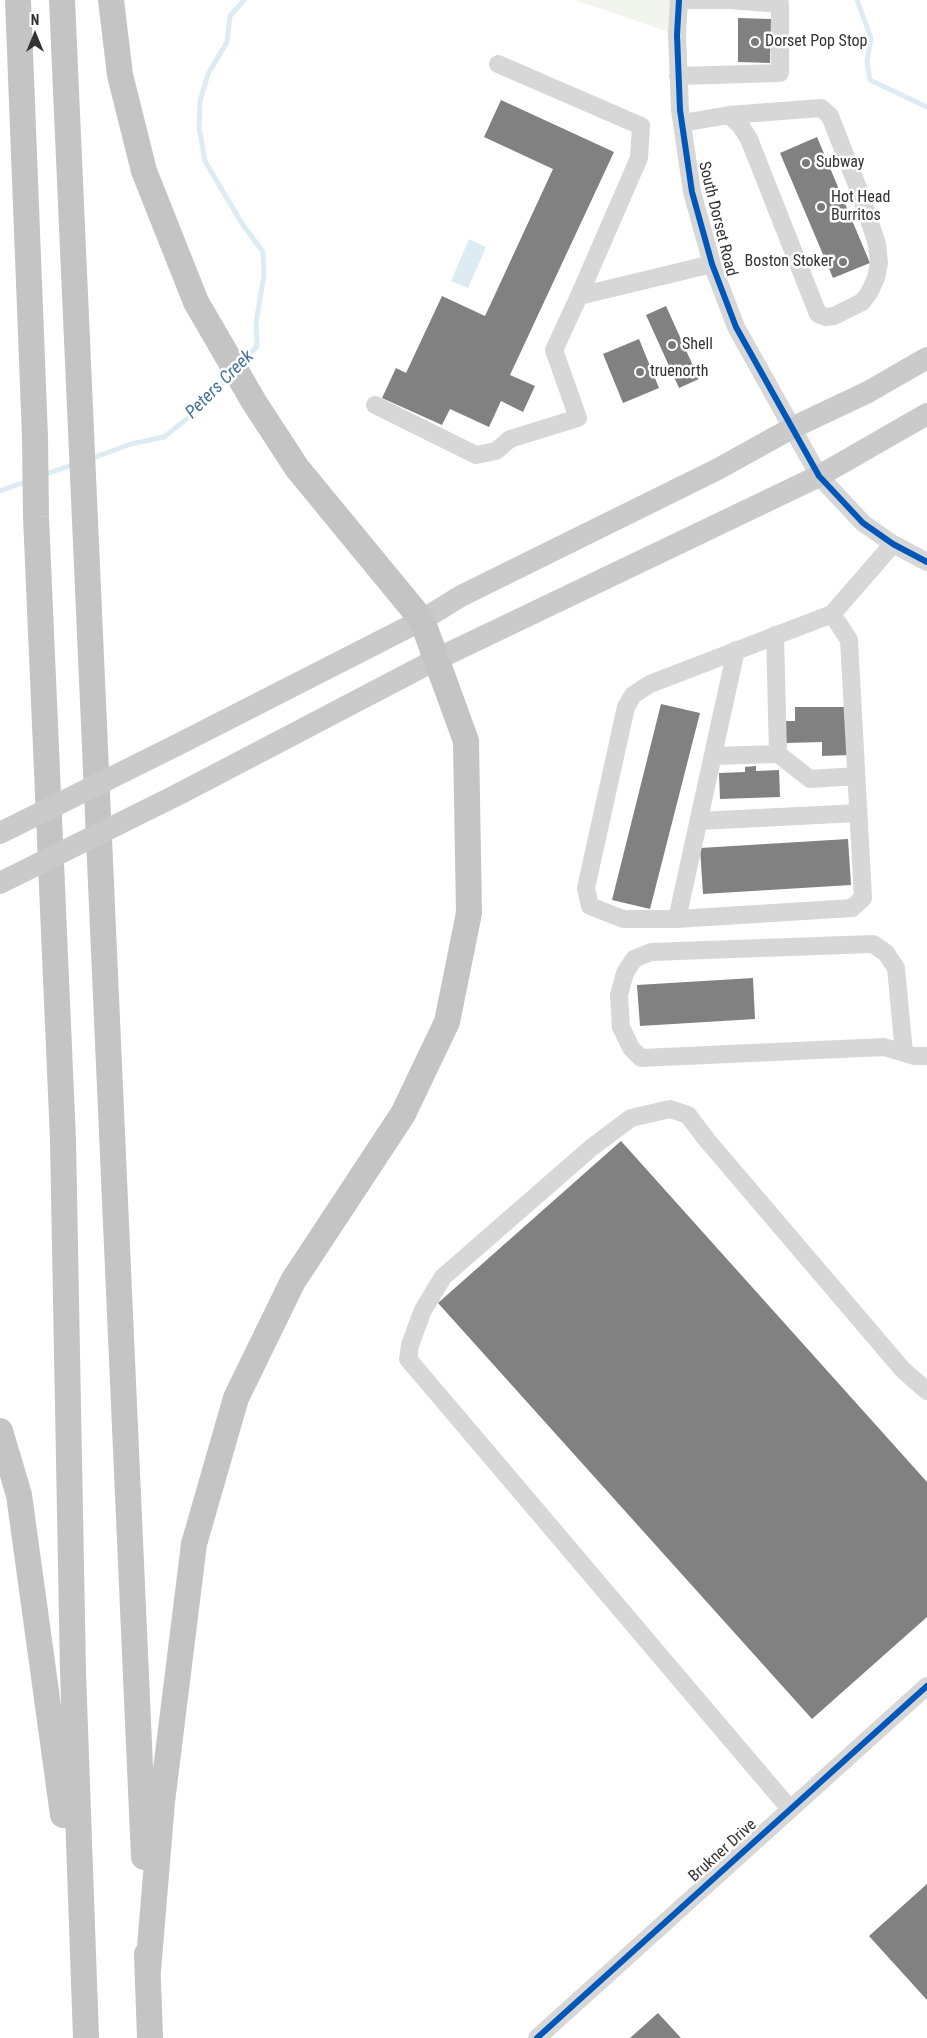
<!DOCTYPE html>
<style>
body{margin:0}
#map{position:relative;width:927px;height:2038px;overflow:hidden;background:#fff;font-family:"Roboto Condensed",sans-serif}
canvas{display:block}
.north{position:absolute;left:10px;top:10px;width:50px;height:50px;-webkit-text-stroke:4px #fff;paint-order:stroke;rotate:0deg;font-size:14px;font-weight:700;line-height:20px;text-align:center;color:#333}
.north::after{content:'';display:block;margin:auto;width:18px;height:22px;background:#333;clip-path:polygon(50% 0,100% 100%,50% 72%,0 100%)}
</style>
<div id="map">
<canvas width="927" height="2038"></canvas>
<div class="north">N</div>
</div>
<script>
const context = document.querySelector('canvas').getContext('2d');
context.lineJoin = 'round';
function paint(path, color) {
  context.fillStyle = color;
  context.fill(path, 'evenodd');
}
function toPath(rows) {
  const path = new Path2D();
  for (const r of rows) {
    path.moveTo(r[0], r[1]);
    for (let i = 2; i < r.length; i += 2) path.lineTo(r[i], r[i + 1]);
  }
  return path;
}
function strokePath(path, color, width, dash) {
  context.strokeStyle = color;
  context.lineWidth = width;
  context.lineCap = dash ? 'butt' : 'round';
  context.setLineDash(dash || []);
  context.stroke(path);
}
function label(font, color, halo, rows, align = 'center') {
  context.font = font + ' "Roboto Condensed",sans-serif';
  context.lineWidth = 5;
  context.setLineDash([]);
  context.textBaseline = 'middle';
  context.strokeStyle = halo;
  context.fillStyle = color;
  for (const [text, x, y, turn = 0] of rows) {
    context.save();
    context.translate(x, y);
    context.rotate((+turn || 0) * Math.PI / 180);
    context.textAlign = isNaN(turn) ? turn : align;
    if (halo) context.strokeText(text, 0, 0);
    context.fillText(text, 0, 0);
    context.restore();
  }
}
const green = toPath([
 [575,0,679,0,677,35]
]);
const water = toPath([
 [469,239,486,247,468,288,451,281]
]);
const stream = toPath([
 [857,0,871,38,867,61,870,80,927,107],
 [240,365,257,346,256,323,264,275,263,252,241,222,205,161,199,127,200,101,208,74,227,42,230,16,244,0],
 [90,459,131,444,164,437,189,417,203,400,231,375],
 [43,475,75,464],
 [0,491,28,481]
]);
const building = toPath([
 [738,18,771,19,770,63,738,62],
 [501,100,614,152,510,375,535,386,523,412,501,401,489,427,450,409,442,425,382,398,396,368,406,373,442,296,485,316,553,169,484,137],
 [817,137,870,263,833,278,780,153],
 [666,306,699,379,679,388,646,315],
 [639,339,659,388,623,403,603,354],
 [661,704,700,713,650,909,612,900],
 [795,707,849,707,850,755,822,756,822,742,786,743,786,721,795,721],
 [756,766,756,771,779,770,780,797,720,799,719,773,745,772,745,767],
 [848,839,851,885,703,894,700,848],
 [753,978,755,1019,640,1026,637,985],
 [621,1141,927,1482,927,1617,812,1719,438,1303],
 [927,1884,927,2000,869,1936],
 [658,2013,681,2038,630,2038]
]);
const minor = toPath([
 [679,0,677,35,680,110,692,192,712,264,736,327,819,476,863,523,893,544,927,562],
 [498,64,641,126,639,158,579,296,712,264],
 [678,76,780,73,780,4,729,0,679,0],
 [682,123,729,115,740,125,749,139,818,314,826,317,834,316,862,302,869,293,876,278,879,263,877,244,860,193,830,116,821,108,729,115],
 [375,405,476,455,496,451,510,439,578,418,554,350,579,296],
 [832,614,849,640,863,898,852,908,677,919,623,919,590,906,586,888,626,707,633,695,650,684,832,614,893,544],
 [775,635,778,754],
 [713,756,778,754,810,779,856,776],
 [699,821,858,813],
 [677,919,736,650],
 [904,1053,896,968,886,953,873,944,651,952,634,959,625,973,619,995,621,1027,631,1048,641,1058,884,1047,914,1056,927,1056],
 [790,1809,408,1359,410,1345,423,1310,443,1277,591,1148,631,1118,670,1109,688,1115,706,1139,903,1370,927,1391],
 [537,2038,927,1686]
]);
const major = toPath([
 [177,745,422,620,461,596,718,469,792,428,868,392,927,358],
 [179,794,437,659,819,476,927,414]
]);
const highway = toPath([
 [18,0,35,437,36,517,63,1140,73,1672,86,2038],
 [62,0,144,1857],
 [111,0,120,75,144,171,196,302,254,402,297,468,422,620,466,741,469,913,447,1022,403,1114,293,1281,236,1398,194,1544,162,1802,148,1971],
 [0,1431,19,1495,63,1815],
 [147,1954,150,2038]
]);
const majorBridge = toPath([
 [0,833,177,745],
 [0,883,179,794]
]);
const cycleway = toPath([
 [679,0,677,35,680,110,692,192,712,264,736,327,819,476,863,523,893,544,927,562],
 [537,2038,927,1686]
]);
const markers = [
 [755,42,5,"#7a7a7a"],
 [806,163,5,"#7a7a7a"],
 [821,207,5,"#7a7a7a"],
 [843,262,5,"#7a7a7a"],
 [672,345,5,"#7a7a7a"],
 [640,372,5,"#7a7a7a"]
];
const poiNames = [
 ["Dorset Pop Stop",765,42],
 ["Subway",816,163],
 ["Hot Head",831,198],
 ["Burritos",831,216],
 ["Boston Stoker",833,262,"right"],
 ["Shell",682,345],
 ["truenorth",650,372]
];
const streetNames = [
 ["South Dorset Road",717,219,76],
 ["Brukner Drive",723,1851,-42]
];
const waterNames = [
 ["Peters Creek",220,385,-45]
];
paint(green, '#f1f5ed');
paint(water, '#ddebf3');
strokePath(stream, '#ddebf3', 5);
paint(building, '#818181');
strokePath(minor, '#d7d7d7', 18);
strokePath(major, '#cacaca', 22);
strokePath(highway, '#c4c4c4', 26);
strokePath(majorBridge, '#cacaca', 22);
strokePath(cycleway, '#0057b8', 6);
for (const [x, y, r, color] of markers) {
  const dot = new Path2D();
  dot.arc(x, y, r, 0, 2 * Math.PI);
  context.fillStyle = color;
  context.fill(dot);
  strokePath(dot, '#fff', 2);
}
label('16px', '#333', '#fff', poiNames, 'left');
label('16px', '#333', '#fff', streetNames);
label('italic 18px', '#3f7597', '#fff', waterNames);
</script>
